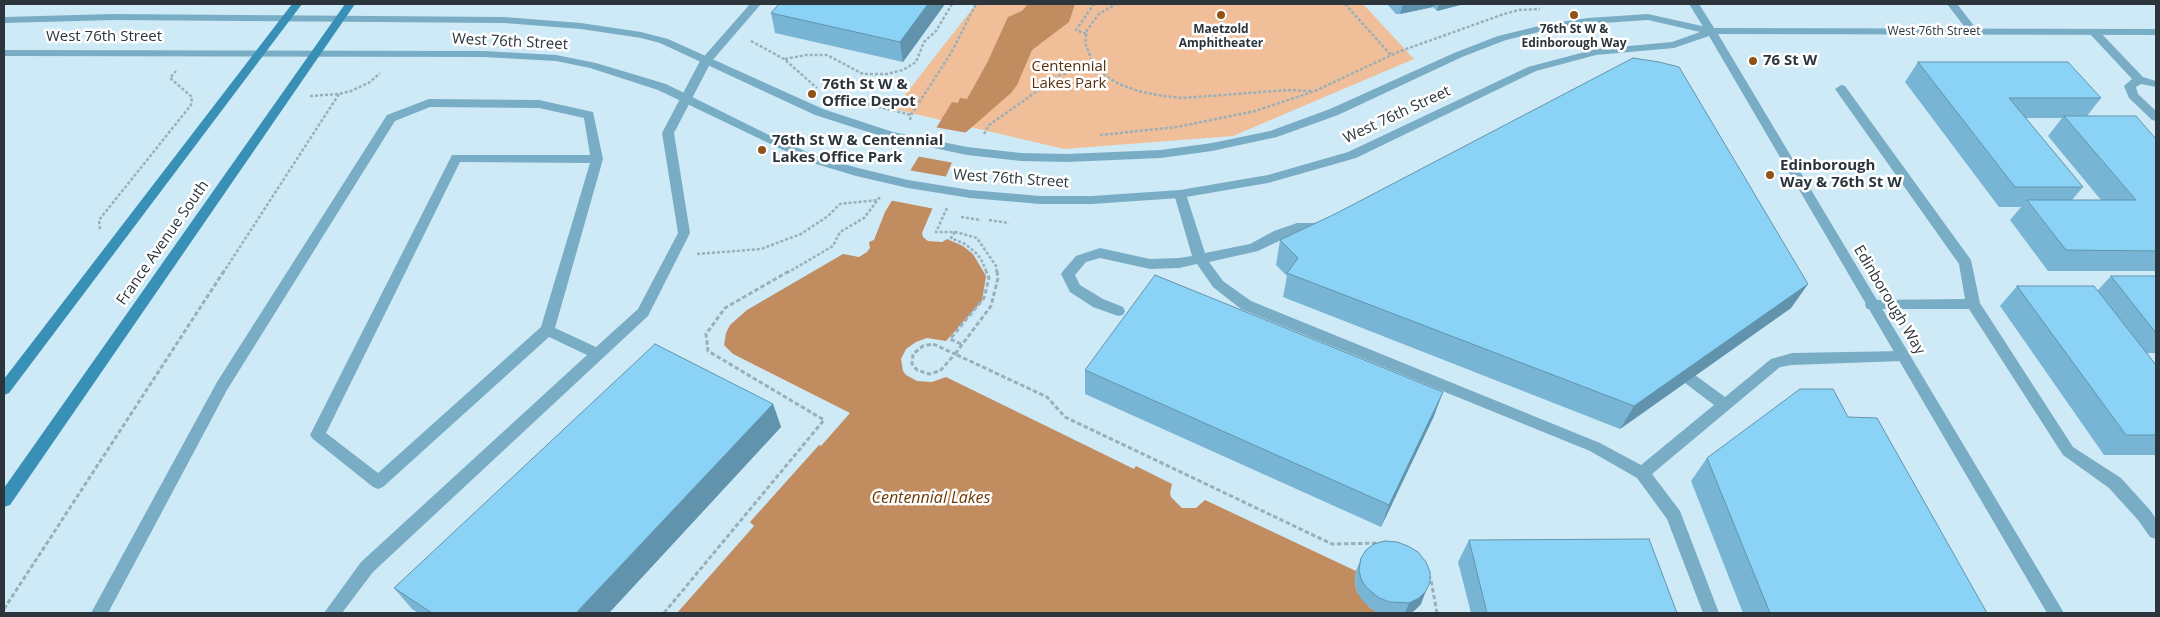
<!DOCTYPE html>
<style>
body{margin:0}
#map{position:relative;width:2160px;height:617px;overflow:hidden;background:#cfeaf7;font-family:"Open Sans",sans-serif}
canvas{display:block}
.frame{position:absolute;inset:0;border:5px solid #2b353b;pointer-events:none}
</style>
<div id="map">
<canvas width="2160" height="617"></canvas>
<div class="frame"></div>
</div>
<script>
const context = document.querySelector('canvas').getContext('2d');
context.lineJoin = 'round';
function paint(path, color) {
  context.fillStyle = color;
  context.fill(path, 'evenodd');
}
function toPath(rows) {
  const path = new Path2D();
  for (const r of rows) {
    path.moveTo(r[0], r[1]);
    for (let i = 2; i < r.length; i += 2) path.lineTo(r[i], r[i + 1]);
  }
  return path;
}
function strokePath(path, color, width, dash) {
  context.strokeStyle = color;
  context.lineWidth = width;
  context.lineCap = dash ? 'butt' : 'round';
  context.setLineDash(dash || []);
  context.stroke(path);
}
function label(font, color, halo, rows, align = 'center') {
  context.font = font + ' "Open Sans",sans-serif';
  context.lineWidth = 5;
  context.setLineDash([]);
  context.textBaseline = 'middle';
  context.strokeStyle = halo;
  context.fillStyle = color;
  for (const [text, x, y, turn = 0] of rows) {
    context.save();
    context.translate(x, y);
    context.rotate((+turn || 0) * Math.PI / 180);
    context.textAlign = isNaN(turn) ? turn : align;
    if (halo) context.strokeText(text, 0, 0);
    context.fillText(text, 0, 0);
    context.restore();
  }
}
const green = toPath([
 [976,4,1363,4,1414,59,1233,136,1064,149,894,109]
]);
const water = toPath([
 [1028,4,1074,4,1074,7,1069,22,1032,50,1017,85,1011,93,964,134,922,233,923,237,928,241,942,242,947,239,963,246,973,254,986,276,982,301,946,341,927,338,916,342,906,349,901,359,903,371,906,375,917,381,932,382,946,377,1134,469,1136,466,1172,484,1170,493,1171,497,1182,508,1196,508,1205,500,1356,571,1355,583,1357,592,1370,608,1381,613,677,613,754,526,750,522,819,445,821,446,850,413,733,354,724,345,726,333,730,325,747,310,843,254,859,257,867,252,870,248,869,242,874,240,885,212,952,102,958,103,960,98,967,99,988,61,1008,17,1022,11]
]);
const pier = toPath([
 [934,127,968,133,954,163,916,156],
 [908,170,948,177,935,209,889,200]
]);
const pathFar1 = toPath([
 [1345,4,1391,55],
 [1086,34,1076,30,1094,4],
 [751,41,784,59,817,88],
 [785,59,806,55,827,55,863,74,887,74,903,70,916,62,924,42,936,31,952,4],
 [1093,63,1107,77,1119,84,1138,91,1163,96,1182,98,1288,90,1312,91],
 [310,96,339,94,351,91,370,82,380,73],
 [836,97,841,94,867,104,911,115],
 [910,120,911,115,951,53,976,4],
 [984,134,989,125,1060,75,1093,63,1085,43,1087,30,1099,14,1116,4],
 [1100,135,1177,127,1255,111,1315,91,1398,52,1504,14,1519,10,1540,9],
 [947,208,936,232,956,232,977,238,996,266,997,273],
 [961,217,981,220],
 [989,220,1009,223],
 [100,229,99,220,191,105,192,97,170,78,176,71],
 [955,232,951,238,965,244,975,252,981,259,987,273],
 [697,254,761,249,801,234,828,216,840,204,878,200],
 [223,273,339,94],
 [787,273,833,246,840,232,864,218,880,197]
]);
const path = toPath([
 [997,271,998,278,991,306,955,354,1047,397,1065,417,1332,544,1381,543],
 [933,344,955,354,940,371,929,374,917,370,912,364,913,354,923,346,933,344],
 [961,344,950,339,984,298,989,278,986,271],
 [1428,575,1431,580,1437,613],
 [4,609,224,271],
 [664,613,824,420,708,351,706,334,725,308,789,271]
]);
const service = toPath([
 [750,4,761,4,711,62,674,133,690,233,648,316,373,572,342,613,324,613,361,562,587,355,549,337,383,487,378,489,373,487,313,439,310,435,452,155,590,155,584,118,539,108,430,107,395,121,227,390,108,613,91,613,217,382,387,115,429,99,539,100,593,112,603,159,555,328,596,347,638,309,678,233,662,133,700,61,750,4],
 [460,162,590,163,541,327,378,473,326,433,460,162],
 [1947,4,1957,4,1979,32,1978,34,1970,34,1947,4],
 [2094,29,2098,30,2143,77,2156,81,2156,87,2141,84,2136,87,2138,94,2156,111,2156,121,2152,120,2129,98,2124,86,2132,79,2090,34,2089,32,2094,29],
 [1841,85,1845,86,1971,260,1980,303,2073,447,2121,478,2150,510,2156,519,2156,539,2150,537,2138,520,2109,488,2063,455,1969,309,1867,309,1865,305,1867,301,1872,300,1965,299,1959,264,1835,89,1841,85],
 [1180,190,1186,194,1205,253,1250,244,1274,231,1297,223,1317,223,1327,229,1328,232,1327,235,1322,237,1314,232,1298,232,1258,251,1209,262,1223,281,1251,301,1600,443,1641,465,1714,405,1685,383,1683,379,1685,375,1690,373,1695,375,1725,397,1771,359,1792,353,1903,351,1908,352,1910,356,1908,360,1903,361,1792,365,1780,367,1652,474,1680,511,1719,613,1703,613,1667,519,1637,478,1590,451,1241,309,1213,287,1197,264,1179,268,1150,269,1100,258,1086,262,1075,275,1080,285,1103,299,1123,307,1125,311,1123,315,1118,316,1093,307,1070,292,1061,274,1063,271,1076,256,1100,248,1150,259,1179,258,1192,256,1174,194,1180,190]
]);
const minor = toPath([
 [1689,4,1699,4,1716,31,1715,33,1707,33,1689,4]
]);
const tertiary = toPath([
 [113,14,504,17,581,23,641,32,668,39,823,109,893,132,967,147,1021,153,1067,154,1161,150,1212,143,1270,131,1330,109,1454,53,1498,36,1547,24,1588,18,1648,14,1711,28,2156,29,2156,35,1718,34,2064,613,2047,613,1709,36,1674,48,1596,55,1536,71,1356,158,1268,183,1180,198,1092,204,1040,204,970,198,908,188,856,176,806,161,658,90,590,68,556,61,484,57,4,56,4,50,484,51,556,55,596,63,666,84,773,137,814,155,858,168,908,180,970,190,1040,196,1092,196,1180,190,1268,175,1348,152,1528,67,1596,49,1672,42,1700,32,1648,20,1588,24,1547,30,1506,40,1462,57,1338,115,1277,137,1212,151,1161,158,1067,162,1021,161,967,155,887,138,815,115,660,43,641,38,581,29,504,23,113,20,4,23,4,17,113,14]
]);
const secondary = toPath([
 [292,4,302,4,9,393,4,395,4,379,292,4],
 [345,4,355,4,10,505,4,507,4,488,345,4]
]);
const wall = toPath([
 [779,4,945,4,903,62,775,33,771,13],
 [1387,4,1464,4,1437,11,1433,7,1400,14,1396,14],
 [1918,62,2101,98,2087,116,2156,139,2156,271,2048,271,2010,220,2021,207,1999,207,1905,82],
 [2026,118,2062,118,2048,136,2101,200,2072,200,2083,187],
 [1280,240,1808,284,1791,308,1620,429,1283,297,1287,276,1276,265],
 [2111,276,2156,276,2156,353,2147,353,2156,365,2156,455,2104,455,2000,306,2017,286,2098,290],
 [1085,370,1434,416,1381,527,1085,394],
 [773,404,781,427,609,613,418,613,412,609,394,588],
 [1848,417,1987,613,1743,613,1691,481,1707,458],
 [1469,540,1677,613,1471,613,1458,562],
 [1361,558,1421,604,1414,611,1409,613,1381,613,1374,611,1362,600,1357,592,1355,583,1356,571]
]);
const shadedWall = toPath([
 [928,4,945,4,903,62,900,42],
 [1403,4,1434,4,1433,7,1400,14],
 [1439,4,1464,4,1437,11],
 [1808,284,1791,308,1620,429,1634,406],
 [1443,392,1434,416,1381,527,1389,505],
 [773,404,781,427,609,613,576,613],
 [1426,591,1421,604,1414,611,1409,613,1405,613,1409,603]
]);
const building = toPath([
 [779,4,928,4,900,42,771,13,779,4],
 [1633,58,1659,62,1679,67,1808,284,1634,406,1287,273,1298,258,1280,240,1337,213,1633,58],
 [1918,62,2068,62,2101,98,2009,98,2083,187,2015,187,1918,62],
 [2064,116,2136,116,2156,139,2156,251,2066,250,2027,200,2136,200,2064,116],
 [1155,275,1443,392,1389,505,1085,370,1155,275],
 [2111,276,2156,276,2156,333,2111,276],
 [2017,286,2094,286,2156,365,2156,435,2126,435,2017,286],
 [655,344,773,404,576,613,432,613,394,588,655,344],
 [1800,389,1833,389,1848,417,1877,418,1987,613,1770,613,1707,458,1800,389],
 [1649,539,1677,613,1487,613,1469,540,1649,539],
 [1385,541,1397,542,1408,546,1418,552,1426,562,1430,572,1430,582,1426,591,1419,598,1409,603,1390,602,1379,598,1366,587,1361,579,1359,570,1361,558,1366,550,1374,544,1385,541]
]);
const markers = [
 [1221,15,5,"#905316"],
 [1574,15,5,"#905316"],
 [1753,61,5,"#905316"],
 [812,94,5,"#905316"],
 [762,150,5,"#905316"],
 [1770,175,5,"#905316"]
];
const farPoinames = [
 ["Maetzold",1221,30],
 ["Amphitheater",1221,44],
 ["76th St W &",1574,30],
 ["Edinborough Way",1574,44]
];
const farStreetnames = [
 ["West 76th Street",1934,32]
];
const streetNames = [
 ["West 76th Street",104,37],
 ["West 76th Street",510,42,3],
 ["West 76th Street",1397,115,-25],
 ["West 76th Street",1011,179,4],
 ["France Avenue South",163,243,-55],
 ["Edinborough Way",1889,300,59]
];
const poiNames = [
 ["76 St W",1763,61],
 ["76th St W &",822,85],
 ["Office Depot",822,102],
 ["76th St W & Centennial",772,141],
 ["Lakes Office Park",772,158],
 ["Edinborough",1780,166],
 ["Way & 76th St W",1780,183]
];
const parkNames = [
 ["Centennial",1069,67],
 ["Lakes Park",1069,84]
];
const waterNames = [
 ["Centennial Lakes",931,498]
];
paint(green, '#f0bf99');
paint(water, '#c08c60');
paint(pier, '#cfeaf7');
strokePath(pathFar1, '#99afb9', 2.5, [3, 2]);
strokePath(path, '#99afb9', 3, [4.5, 2.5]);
paint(service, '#79adc6');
paint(minor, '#79adc6');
paint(tertiary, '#79adc6');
paint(secondary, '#3990b6');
paint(wall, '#78b5d4');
paint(shadedWall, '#6194ac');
paint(building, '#8bd3f6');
strokePath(building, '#6194ac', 1);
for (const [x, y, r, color] of markers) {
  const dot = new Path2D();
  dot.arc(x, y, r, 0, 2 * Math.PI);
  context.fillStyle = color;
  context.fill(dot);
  strokePath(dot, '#fff', 2);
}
label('bold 12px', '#2b353b', '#fff', farPoinames);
label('12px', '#2b353b', '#fff', farStreetnames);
label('15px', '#2b353b', '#fff', streetNames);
label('bold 15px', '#2b353b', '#fff', poiNames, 'left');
label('15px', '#573211', '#fff', parkNames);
label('italic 16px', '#6c3a02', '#fff', waterNames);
</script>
